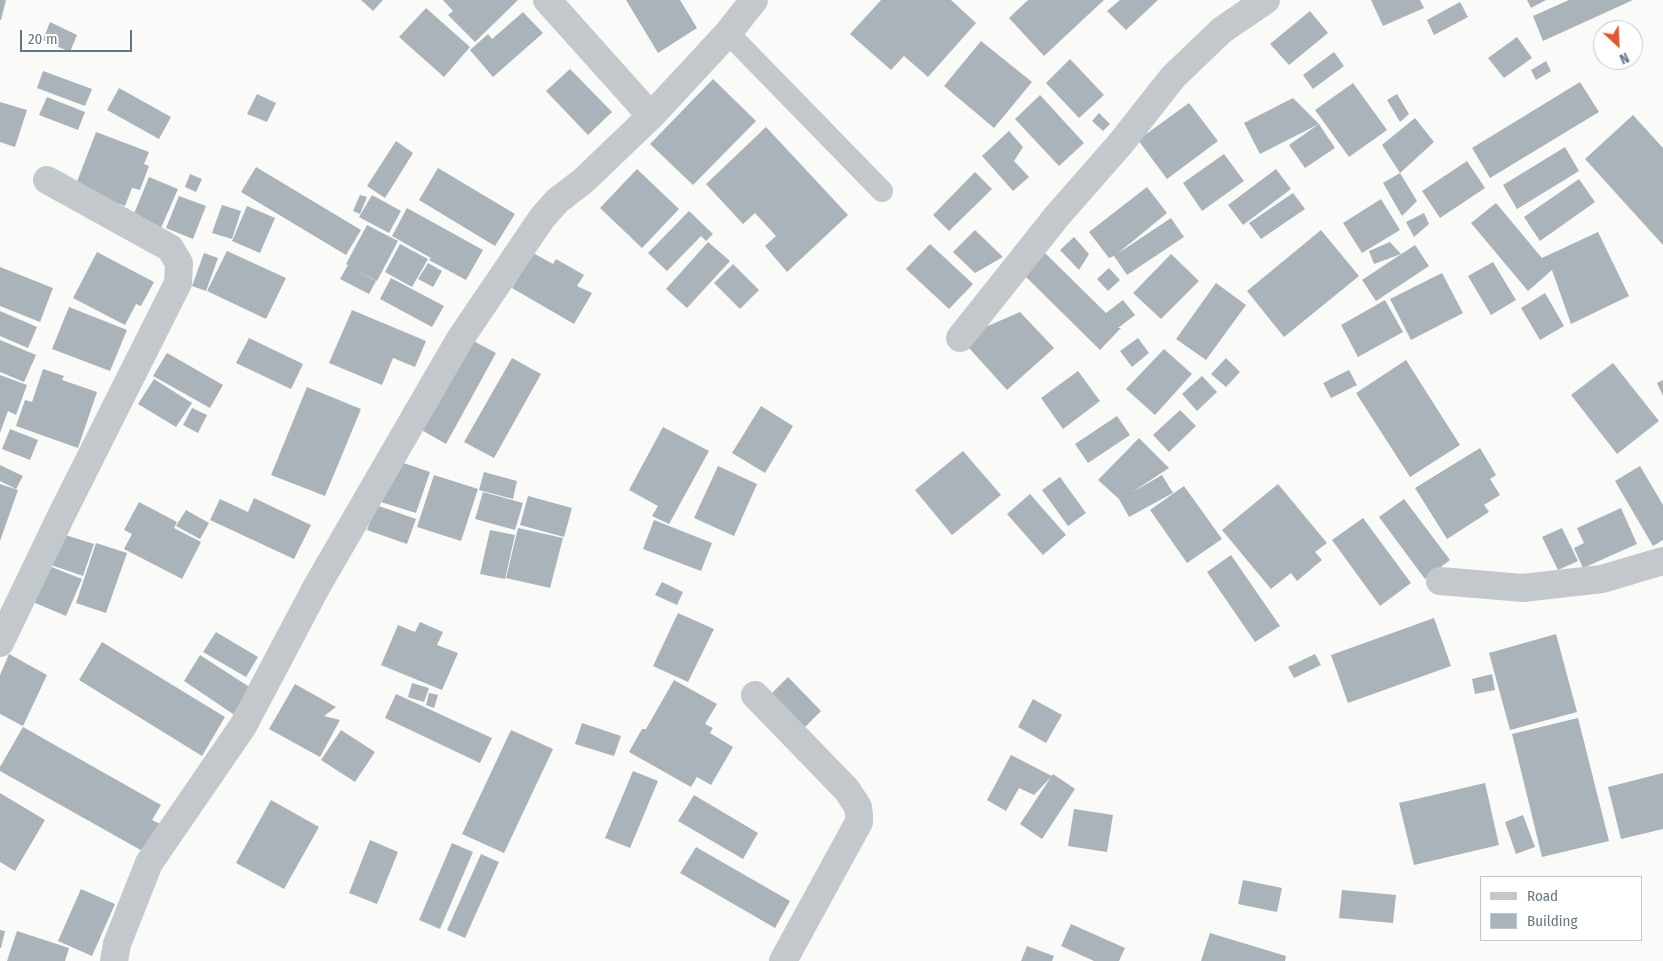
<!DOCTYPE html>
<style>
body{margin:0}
#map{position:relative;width:1663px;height:961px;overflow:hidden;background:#fafaf8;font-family:"Fira Sans Condensed",sans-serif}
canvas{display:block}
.legend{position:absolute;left:1480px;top:876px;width:162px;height:65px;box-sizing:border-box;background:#fff;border:1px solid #c1c8cd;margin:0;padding:6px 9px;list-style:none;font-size:15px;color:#657683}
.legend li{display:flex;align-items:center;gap:10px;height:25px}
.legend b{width:25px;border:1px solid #c1c8cd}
.north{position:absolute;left:1593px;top:20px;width:50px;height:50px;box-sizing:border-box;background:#fff;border:1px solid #c1c8cd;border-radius:50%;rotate:155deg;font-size:14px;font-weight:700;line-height:20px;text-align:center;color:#657683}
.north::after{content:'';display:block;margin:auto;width:18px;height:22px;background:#e4572e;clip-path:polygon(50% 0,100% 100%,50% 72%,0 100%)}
.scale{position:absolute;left:20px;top:30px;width:112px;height:22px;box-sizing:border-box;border:2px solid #657683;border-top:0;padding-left:6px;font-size:15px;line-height:18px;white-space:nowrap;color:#657683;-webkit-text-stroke:4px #fff;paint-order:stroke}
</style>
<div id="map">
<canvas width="1663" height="961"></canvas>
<ul class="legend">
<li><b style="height:6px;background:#c3c8cc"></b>Road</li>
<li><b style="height:14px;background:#aab3b9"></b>Building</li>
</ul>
<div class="north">N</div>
<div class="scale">20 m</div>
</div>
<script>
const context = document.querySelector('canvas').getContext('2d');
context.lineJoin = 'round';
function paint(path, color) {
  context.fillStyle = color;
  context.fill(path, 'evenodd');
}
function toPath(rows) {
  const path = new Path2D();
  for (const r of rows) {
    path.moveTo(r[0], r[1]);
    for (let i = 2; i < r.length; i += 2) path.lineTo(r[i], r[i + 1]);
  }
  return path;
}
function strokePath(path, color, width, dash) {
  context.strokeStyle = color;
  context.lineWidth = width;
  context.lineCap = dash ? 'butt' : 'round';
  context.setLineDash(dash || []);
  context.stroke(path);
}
const building = toPath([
 [0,0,6,0,1,20,0,20],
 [361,0,383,0,373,11],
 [443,0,518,0,475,42,448,15,453,11],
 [626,0,680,0,697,28,658,53],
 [881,0,951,0,976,23,928,77,904,56,891,70,850,34],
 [1028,0,1104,0,1044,56,1009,18],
 [1120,0,1158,0,1126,30,1107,11],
 [1371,0,1420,0,1424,8,1383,26],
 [1527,0,1546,0,1531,8],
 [1569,0,1633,0,1543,41,1533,16],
 [1460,2,1468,17,1434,35,1427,20],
 [426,8,470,47,444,77,399,37],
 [1310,11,1328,33,1289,65,1270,44],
 [523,12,543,33,493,77,470,50,488,34,492,39],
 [50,22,77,35,70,52,43,40],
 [1517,37,1532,58,1504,78,1488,58],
 [981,41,1032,82,994,128,944,86],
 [1334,52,1344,66,1313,89,1303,75],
 [1070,59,1104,95,1079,118,1046,83],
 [1546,61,1551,71,1536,80,1531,70],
 [570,69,612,112,588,135,546,91],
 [43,71,92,89,85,106,37,88],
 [713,79,756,121,693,185,650,144],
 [1580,82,1599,112,1490,178,1472,148],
 [1353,83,1387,130,1349,157,1315,110],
 [119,88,171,117,159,139,107,110],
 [257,94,276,103,267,122,247,114],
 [1397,94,1409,114,1400,122,1387,100],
 [1040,95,1084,143,1059,166,1015,119],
 [47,97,85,112,78,130,39,115],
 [1293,98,1319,124,1335,148,1305,168,1289,145,1319,124,1260,154,1244,123],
 [0,102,27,110,15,147,0,142],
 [1189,103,1218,141,1167,179,1138,140],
 [1099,113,1110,124,1103,131,1092,121],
 [1633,115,1663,148,1663,245,1585,159],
 [1415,118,1434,142,1400,173,1382,145],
 [766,127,848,215,787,272,765,246,776,236,755,213,743,224,706,184],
 [1009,131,1023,147,1014,161,1029,177,1013,191,982,156],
 [96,132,149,152,144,164,149,166,140,190,132,188,125,206,75,187],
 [396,141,413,153,385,198,367,186],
 [1565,147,1579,171,1517,209,1503,185],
 [1224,154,1244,181,1202,211,1183,183],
 [1467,161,1485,188,1440,218,1422,191],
 [256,167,361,230,346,255,241,192],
 [438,168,515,214,495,246,419,200],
 [637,169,679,209,642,248,600,208],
 [1276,169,1291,189,1243,225,1228,205],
 [975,172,992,189,949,231,933,215],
 [1400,173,1417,201,1402,216,1383,183],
 [190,174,202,179,196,192,185,187],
 [149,177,178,189,161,228,133,216],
 [1579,179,1595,202,1540,241,1524,217],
 [1147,187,1167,213,1117,254,1171,218,1184,237,1127,275,1114,256,1109,258,1089,232],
 [1293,193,1305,209,1261,239,1249,223],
 [360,195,367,197,360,214,353,211],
 [372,195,401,211,389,233,359,217],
 [179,196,206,206,193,239,166,228],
 [1381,199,1400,230,1362,253,1343,223],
 [1496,203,1542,258,1598,232,1629,296,1571,324,1552,270,1528,291,1471,223],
 [222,205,241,211,232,239,212,233],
 [247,206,275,218,260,253,232,241],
 [407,208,483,250,466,280,429,260,431,258,392,236],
 [689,211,713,234,706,241,701,236,667,271,648,253],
 [1424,213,1429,224,1414,237,1406,222],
 [367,225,398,241,377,281,352,268,376,281,369,294,340,279,348,265,346,264],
 [975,230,1003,257,975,273,953,252],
 [1321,230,1359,276,1284,337,1247,291],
 [1074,237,1089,254,1079,270,1060,250],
 [708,242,730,261,687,308,666,289],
 [1390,242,1401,254,1374,264,1369,251],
 [400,244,428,259,412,287,385,272],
 [930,244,973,284,949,309,906,269],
 [1415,245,1429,266,1376,301,1362,280],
 [227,251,286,278,266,319,207,291],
 [97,252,154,282,141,306,136,304,125,325,73,298],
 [204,253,218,258,206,291,192,286],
 [533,253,553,264,556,259,584,275,577,286,592,293,574,324,512,288],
 [1045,253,1106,313,1123,300,1135,315,1118,328,1121,328,1100,350,1024,275],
 [1171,254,1199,281,1161,319,1133,293],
 [1493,262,1516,300,1491,315,1468,276],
 [428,263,442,271,433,287,418,279],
 [733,264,759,290,740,309,714,283],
 [0,267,53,288,40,322,0,306],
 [1109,268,1120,280,1108,291,1097,279],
 [1442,273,1463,313,1411,340,1390,299],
 [391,278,444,306,432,327,380,299],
 [1216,283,1246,305,1206,360,1176,339],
 [1545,293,1564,326,1540,340,1521,308],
 [1385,300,1403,332,1358,357,1341,325],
 [69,307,127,330,110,371,52,349],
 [352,310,426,341,415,367,393,358,382,385,329,363],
 [0,311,37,327,28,348,0,336],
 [1020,312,1054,348,1007,390,960,338],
 [249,338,303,364,291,389,236,363],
 [468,338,496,353,446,444,418,428],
 [1138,338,1149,353,1132,367,1120,351],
 [0,340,36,355,24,382,0,372],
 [1164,349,1192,374,1155,415,1126,389],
 [167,353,223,385,210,408,153,376],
 [512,358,541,374,494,458,464,442],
 [1226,358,1240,372,1226,387,1211,374],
 [1406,360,1460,445,1410,477,1356,393],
 [1613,363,1659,421,1617,454,1571,395],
 [43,369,64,376,62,380,97,392,78,448,16,426,25,400,32,402],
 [1349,370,1357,385,1331,398,1323,383],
 [1078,371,1100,401,1063,429,1041,398],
 [0,375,27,385,16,415,8,411,0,433],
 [1202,376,1217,392,1197,411,1182,394],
 [154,379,192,403,176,427,138,404],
 [1663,380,1663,396,1657,383],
 [307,387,361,409,325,496,271,475],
 [761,406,793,426,765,473,732,453],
 [192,408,207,415,198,433,183,425],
 [1180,410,1196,426,1169,452,1153,435],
 [1117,416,1130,435,1088,463,1075,444],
 [663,427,709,451,669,524,652,516,658,506,629,490],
 [10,429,38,440,30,460,2,449],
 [1139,438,1169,468,1131,493,1162,475,1173,493,1129,517,1119,499,1098,480],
 [1480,448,1496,475,1490,479,1500,495,1484,505,1489,512,1447,539,1415,488],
 [963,451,1001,495,952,535,915,490],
 [395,460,430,472,416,513,381,502],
 [0,465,23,476,16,489,0,481],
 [718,466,757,484,734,536,694,518],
 [1640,466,1663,505,1663,540,1653,546,1615,481],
 [484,472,517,481,513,499,479,490],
 [434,475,478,489,461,541,417,527],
 [1060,477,1086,513,1068,526,1042,490],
 [0,484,18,490,0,541],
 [1278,484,1327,543,1315,552,1322,560,1297,581,1291,573,1271,589,1222,530],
 [1184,486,1222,539,1187,563,1150,510],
 [483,492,523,503,515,530,475,519],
 [1030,494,1066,535,1043,555,1007,514],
 [528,496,572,508,564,537,520,525],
 [254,498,311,525,294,559,210,520,220,499,248,512],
 [1404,499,1450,560,1425,579,1379,517],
 [139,502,177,522,174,528,201,542,182,579,124,549,132,534,124,530],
 [376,505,416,519,407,544,367,530],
 [1621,508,1637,544,1583,568,1574,548,1584,543,1577,528],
 [186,510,209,523,200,539,176,526],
 [1363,518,1411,583,1380,606,1332,540],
 [654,520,712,543,701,571,643,549],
 [518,528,563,538,550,588,506,578],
 [1562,528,1578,561,1558,570,1542,537],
 [490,530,515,535,505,579,480,574],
 [59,533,94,544,83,576,48,564],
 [96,543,127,553,106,613,76,603],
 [1231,555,1280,626,1255,642,1207,572],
 [49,566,82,579,66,616,33,602],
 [662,582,683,592,677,605,655,595],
 [678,613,714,629,688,682,653,666],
 [1434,618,1451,666,1348,703,1331,655],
 [420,622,443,632,437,645,458,653,442,690,381,665,398,625,415,632],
 [216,632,258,657,246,677,203,652],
 [1556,634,1577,712,1510,730,1489,653],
 [102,642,225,717,202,756,79,680],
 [9,654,47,675,23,726,0,714,0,675],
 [1315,654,1321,665,1294,678,1288,667],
 [200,655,254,690,236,716,184,681],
 [1492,674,1495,690,1475,694,1472,679],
 [788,677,821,711,799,733,766,699],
 [674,680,717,704,705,724,713,728,710,733,733,747,711,785,697,777,691,787,629,752,642,729,646,729],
 [412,683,429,688,424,702,408,697],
 [295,684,336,707,324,716,340,720,320,757,269,729],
 [429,693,438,695,434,708,426,705],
 [396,694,492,738,480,763,385,718],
 [1033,699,1062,715,1046,743,1018,727],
 [1578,718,1609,841,1542,857,1512,734],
 [582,723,621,736,614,756,575,744],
 [23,727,161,805,152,820,162,825,146,853,0,771,0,767],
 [341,730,375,752,355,782,321,760],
 [511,730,553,749,504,853,462,834],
 [1011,755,1052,776,1034,795,1019,788,1006,811,987,800],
 [633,771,658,781,630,848,605,838],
 [1663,773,1663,829,1621,839,1608,787],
 [1053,774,1075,789,1042,839,1020,824],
 [1485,783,1499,845,1414,865,1399,803],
 [0,793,45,820,15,871,0,862],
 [694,795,758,833,743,859,678,821],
 [271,800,319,827,284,889,236,863],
 [1074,809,1113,815,1107,852,1068,846],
 [1523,815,1535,847,1516,854,1505,822],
 [370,840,398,852,377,904,349,893],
 [452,843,473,852,440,929,419,920],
 [696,847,790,901,775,928,680,873],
 [481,854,499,862,465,938,447,930],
 [1243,880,1282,888,1277,912,1238,904],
 [81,889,115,904,92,956,58,941],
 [1342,890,1396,895,1393,923,1339,918],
 [1071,924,1125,948,1119,961,1094,961,1061,946],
 [0,930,5,931,1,948,0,948],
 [17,931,69,948,65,961,7,961],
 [1210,933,1286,956,1285,961,1201,961],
 [1027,946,1054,956,1052,961,1021,961]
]);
const lane = toPath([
 [728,33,882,191]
]);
const street = toPath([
 [547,0,651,116],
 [960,338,1057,216,1121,143,1173,77,1222,30,1266,0],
 [1440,581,1523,588,1602,579,1663,561],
 [0,643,61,516,178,283,179,263,170,248,47,180],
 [755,695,847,790,858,807,859,815,859,822,783,961],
 [114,961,117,944,149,863,243,726,317,586,460,339,542,218,557,201,583,181,651,116,728,33,754,0]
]);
paint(building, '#aab3b9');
strokePath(lane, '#c3c8cc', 22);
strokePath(street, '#c3c8cc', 28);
</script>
